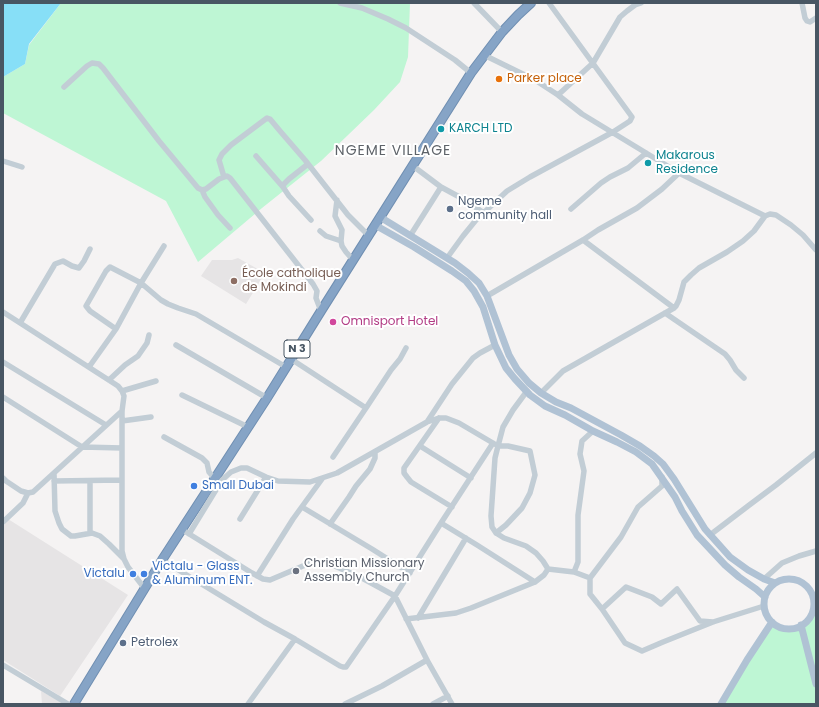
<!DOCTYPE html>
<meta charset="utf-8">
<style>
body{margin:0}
#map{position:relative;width:819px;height:707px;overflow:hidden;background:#f5f3f3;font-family:Poppins,sans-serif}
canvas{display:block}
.frame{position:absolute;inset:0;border:4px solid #485663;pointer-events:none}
</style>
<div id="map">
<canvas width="819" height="707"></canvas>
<div class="frame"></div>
</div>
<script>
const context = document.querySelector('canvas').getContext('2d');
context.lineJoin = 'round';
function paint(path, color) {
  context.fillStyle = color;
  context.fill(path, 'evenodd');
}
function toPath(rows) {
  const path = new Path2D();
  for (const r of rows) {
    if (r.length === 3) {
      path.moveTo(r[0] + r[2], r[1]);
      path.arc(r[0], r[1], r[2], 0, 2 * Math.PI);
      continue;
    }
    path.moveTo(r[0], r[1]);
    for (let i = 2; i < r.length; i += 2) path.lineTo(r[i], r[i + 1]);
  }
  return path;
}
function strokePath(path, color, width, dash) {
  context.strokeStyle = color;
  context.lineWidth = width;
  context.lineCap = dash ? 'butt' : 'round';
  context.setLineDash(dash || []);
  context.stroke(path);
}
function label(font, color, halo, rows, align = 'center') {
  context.font = font + ' Poppins,sans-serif';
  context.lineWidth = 4;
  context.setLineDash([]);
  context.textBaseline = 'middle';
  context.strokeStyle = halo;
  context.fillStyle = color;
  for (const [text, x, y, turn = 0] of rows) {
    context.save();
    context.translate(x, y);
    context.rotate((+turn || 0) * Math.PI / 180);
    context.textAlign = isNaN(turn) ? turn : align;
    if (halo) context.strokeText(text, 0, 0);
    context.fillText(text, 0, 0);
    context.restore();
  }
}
const education = toPath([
 [238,258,265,273,246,304,201,276,212,260,232,260],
 [8,519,128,595,60,696,3,660,3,527],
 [41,691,64,704,42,704]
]);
const green = toPath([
 [61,3,410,3,408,57,400,82,374,110,321,161,262,208,198,262,166,201,3,113,3,77,25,64,29,45],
 [816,606,816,704,720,704,773,626,777,628,785,631,794,631,802,628,810,622,815,614]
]);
const water = toPath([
 [3,3,61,3,29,44,25,64,3,77]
]);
const minor = toPath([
 [340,3,362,8,388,19,406,28,455,60,471,73],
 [474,3,502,32],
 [802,3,805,18,807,21,810,22,816,18],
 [484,55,535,80,558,95,582,114,679,173,765,216,770,214,776,215,791,225,803,235,816,250],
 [64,87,87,66,92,63,99,64,103,68,159,141,198,188,202,190,206,189,219,179,227,176,230,178,313,284,317,291,316,298,321,311],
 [558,95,593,63,620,17,627,11,635,5,641,3],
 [256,156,283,187],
 [3,161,22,167],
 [308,164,289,179,284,184,283,187,289,196,311,220],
 [413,166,441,187,465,200,484,213],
 [224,177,219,160,222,154,231,145,267,118,270,119,280,131,305,160,348,215,369,236],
 [202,190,205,197,218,215,230,228],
 [337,200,335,216,342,230,341,241,342,246,346,252,353,260],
 [571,209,601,183,610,177,628,168,646,153],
 [320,231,326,236,341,241],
 [410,236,441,187],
 [583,240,674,308],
 [447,258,463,236,476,220,507,191,530,177,613,132,630,121,632,117,549,3],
 [487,296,583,240,598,230,637,208,662,189,679,173],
 [3,312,118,386,122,391,124,396,122,411,122,551,124,559,128,567,145,589],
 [665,313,725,354,730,360,736,370,744,378],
 [20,323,55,264,63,261,72,266,79,268,84,261,90,249],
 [116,329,90,311,86,306,106,271,110,267,141,283,161,300,168,304,178,308,196,314,286,367],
 [176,345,267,398],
 [291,359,366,408,391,370,400,359,406,348],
 [3,362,106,425],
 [89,367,116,329,141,283,164,246],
 [109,380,125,365,138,356,147,343,149,335],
 [122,391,156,381],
 [527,391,513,410,503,427,498,446,495,458,491,516,492,527,496,533,504,538,526,546,536,553,543,561,548,569],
 [541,393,563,371,674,308,676,306,679,300,684,282,691,275,699,268,727,252,743,241,754,231,765,216],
 [182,395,248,427],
 [3,397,82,447,122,448],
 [439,418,404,468,404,473,407,477,411,482,452,507],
 [122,421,151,417],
 [427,422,452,384,473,358,480,353,495,345],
 [164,437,202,458,207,463,209,472,215,479],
 [420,446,471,478],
 [333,457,366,408],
 [54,473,55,511,59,523,62,529,71,536,75,536,92,533,100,536,109,544,124,559],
 [3,478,6,481,21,491,28,493,33,492,122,411],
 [54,481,122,480],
 [90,481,90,533],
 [302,507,372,549,410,573],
 [240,519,266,477],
 [3,522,23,503,28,493],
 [441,523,477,545,535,582],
 [330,524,349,497,356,486,370,469,375,458,375,452],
 [186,532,252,573,263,579,270,580,310,563,320,562,328,563,362,578,395,596,427,660,452,704],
 [189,534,222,480,231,472,241,468,247,468,266,477,278,481,310,482,337,473,427,422,439,418,446,418,459,423,498,446,508,446,530,451,535,475,530,493,522,508,506,525,496,533],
 [710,535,748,506,776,485,816,453],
 [162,560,264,622,295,639,340,666,343,667,346,667,395,596,441,523,493,443],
 [548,569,574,572,590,578,590,594,602,609],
 [574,572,578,562,578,515,584,471,580,454,582,441,593,431],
 [257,576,293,519,322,479],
 [590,578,621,537,638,507,662,486,662,477],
 [764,579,782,563,799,556,816,551],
 [418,618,466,538],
 [406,619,456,613,471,608,535,582,544,575,548,569],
 [713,622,700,621,677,589,661,604,652,597,626,587,602,609,625,643,642,651,663,642,713,622,764,606],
 [3,665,68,704],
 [248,704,295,639],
 [345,704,382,686,427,660],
 [433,704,448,696]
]);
const major = toPath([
 [380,217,455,263,468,273,479,283,487,296,509,355,517,369,529,383,541,393,556,402,571,408,621,435,640,446,654,456,663,464,674,479,705,529,730,557,748,570,764,579,775,583],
 [375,225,414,247,452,271,466,281,474,291,483,307,495,345,506,368,515,379,530,395,545,406,565,415,593,431,617,442,636,452,652,464,675,497,682,511,697,535,725,565,739,577,756,589,765,597],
 [789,604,25],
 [801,625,816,684],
 [721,704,747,660,772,622]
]);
const highway = toPath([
 [74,704,162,560,267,398,321,311,471,73,502,32,518,15,531,3]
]);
const markers = [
 [499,79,4,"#e8710a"],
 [441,129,4,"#0f9aa8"],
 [648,163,4,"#0f9aa8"],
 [450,209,4,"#5c6f8a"],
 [234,281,4,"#8d6e63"],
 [333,322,4,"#d1479c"],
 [194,486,4,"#3f7fe0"],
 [296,571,4,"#6b7280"],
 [133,574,4,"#3f7fe0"],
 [144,574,4,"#3f7fe0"],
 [123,643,4,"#5c6f8a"]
];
const shields = [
 [297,349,26]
];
const shieldNames = [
 ["N 3",297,349]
];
const foodNames = [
 ["Parker place",507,79]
];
const cultureNames = [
 ["KARCH LTD",449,129],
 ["Makarous",656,156],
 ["Residence",656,170]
];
const serviceNames = [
 ["Ngeme",458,202],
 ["community hall",458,216],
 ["Petrolex",131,643]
];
const educationNames = [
 ["École catholique",242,274],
 ["de Mokindi",242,288]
];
const hotelNames = [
 ["Omnisport Hotel",341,322]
];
const shopNames = [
 ["Small Dubai",202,486],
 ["Victalu - Glass",152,567],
 ["& Aluminum ENT.",152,581],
 ["Victalu",125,574,"right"]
];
const worshipNames = [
 ["Christian Missionary",304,564],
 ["Assembly Church",304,578]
];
const quarterNames = [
 ["NGEME VILLAGE",393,151]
];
paint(education, '#e6e4e5');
paint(green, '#bef6d4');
paint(water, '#87dff7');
strokePath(highway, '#708fb2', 10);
strokePath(minor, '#c2cdd5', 5.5);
strokePath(major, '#b0c2d4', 7);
strokePath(highway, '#86a4c6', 8);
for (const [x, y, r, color] of markers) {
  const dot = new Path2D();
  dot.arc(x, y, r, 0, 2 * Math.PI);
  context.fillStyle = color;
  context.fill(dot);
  strokePath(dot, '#fff', 1.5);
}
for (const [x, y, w] of shields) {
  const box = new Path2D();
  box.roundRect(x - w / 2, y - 9, w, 18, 3);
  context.fillStyle = '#fff';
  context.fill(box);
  strokePath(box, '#485663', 1);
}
label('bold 11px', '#485663', null, shieldNames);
label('12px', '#c56008', '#fff', foodNames, 'left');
label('12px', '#0d838f', '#fff', cultureNames, 'left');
label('12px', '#4e5e75', '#fff', serviceNames, 'left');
label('12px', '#785e54', '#fff', educationNames, 'left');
label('12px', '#b23c85', '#fff', hotelNames, 'left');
label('12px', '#366cbe', '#fff', shopNames, 'left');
label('12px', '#5b616d', '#fff', worshipNames, 'left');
context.letterSpacing = '1px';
label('14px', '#5e6369', '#fff', quarterNames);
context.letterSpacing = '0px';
</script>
